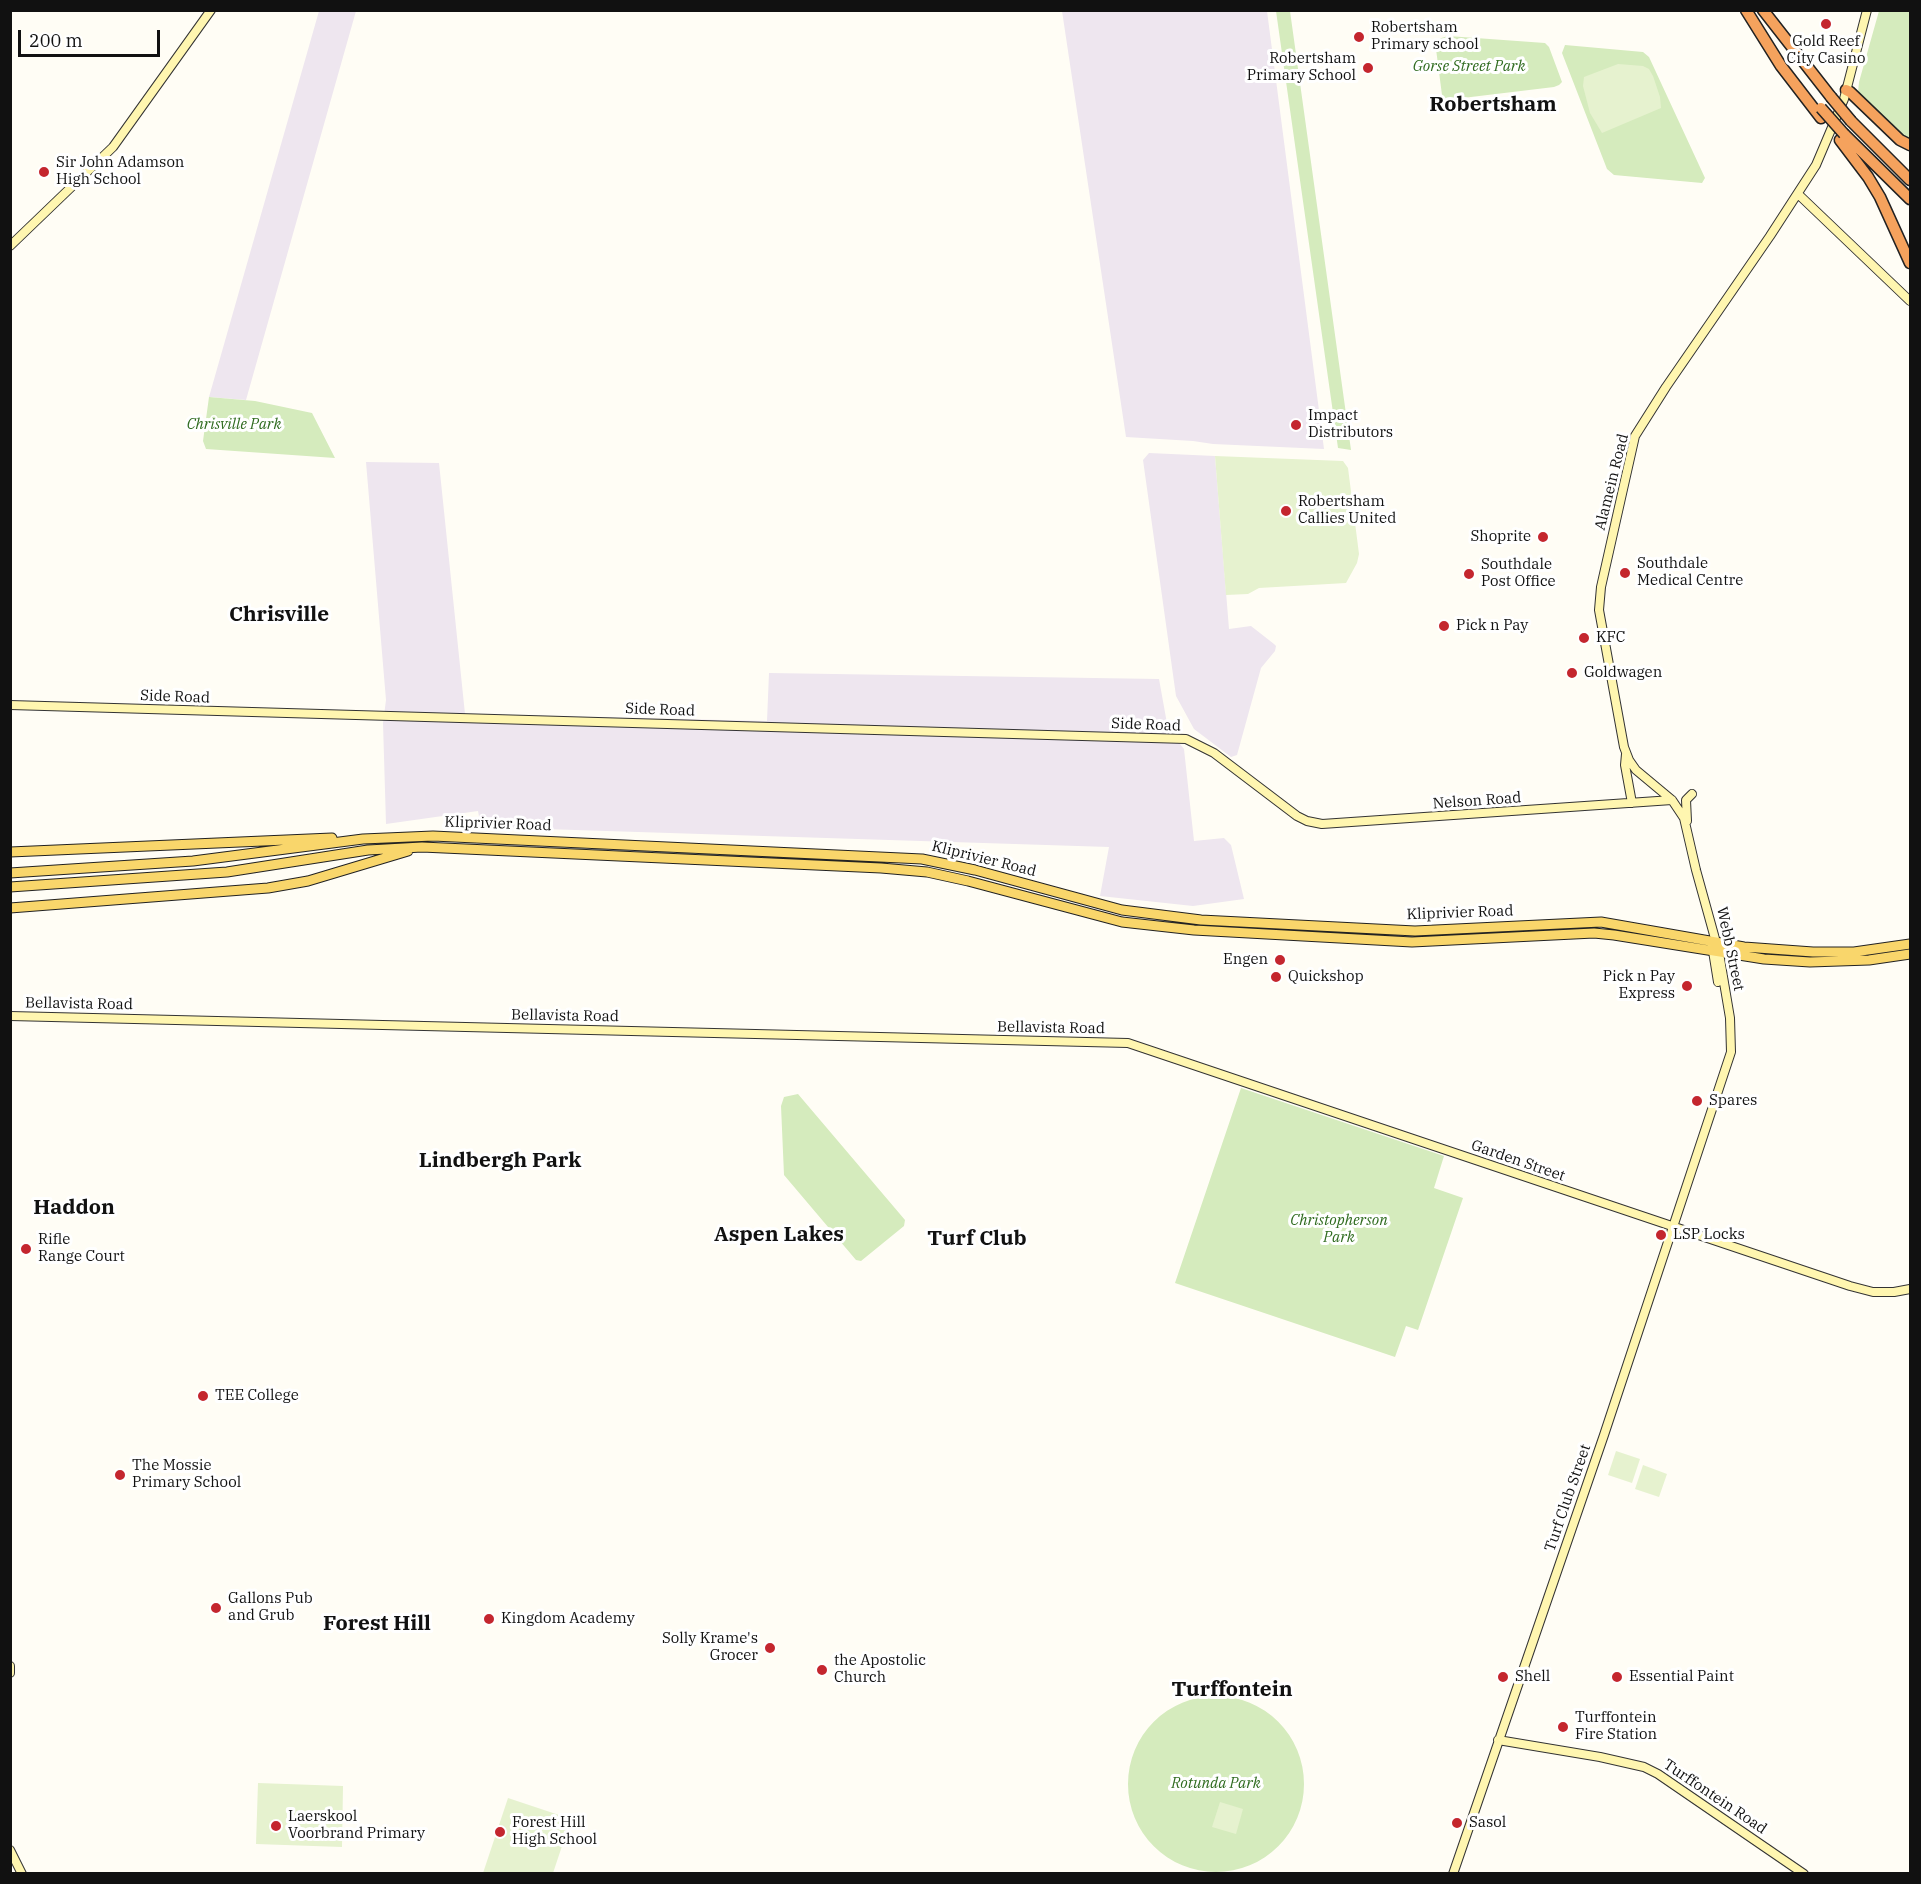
<!DOCTYPE html>
<style>
body{margin:0}
#map{position:relative;width:1921px;height:1884px;overflow:hidden;background:#fffdf5;font-family:"IBM Plex Serif",serif}
canvas{display:block}
.frame{position:absolute;inset:0;border:12px solid #111;pointer-events:none}
.scale{position:absolute;left:18px;top:30px;width:142px;height:27px;box-sizing:border-box;border:3px solid #111;border-top:0;padding-left:8px;font-size:18px;line-height:21px;white-space:nowrap;color:#111;-webkit-text-stroke:4px #fff;paint-order:stroke}
</style>
<div id="map">
<canvas width="1921" height="1884"></canvas>
<div class="frame"></div>
<div class="scale">200 m</div>
</div>
<script>
const context = document.querySelector('canvas').getContext('2d');
context.lineJoin = 'round';
function paint(path, color) {
  context.fillStyle = color;
  context.fill(path, 'evenodd');
}
function toPath(rows) {
  const path = new Path2D();
  for (const r of rows) {
    if (r.length === 3) {
      path.moveTo(r[0] + r[2], r[1]);
      path.arc(r[0], r[1], r[2], 0, 2 * Math.PI);
      continue;
    }
    path.moveTo(r[0], r[1]);
    for (let i = 2; i < r.length; i += 2) path.lineTo(r[i], r[i + 1]);
  }
  return path;
}
function strokePath(path, color, width, dash) {
  context.strokeStyle = color;
  context.lineWidth = width;
  context.lineCap = dash ? 'butt' : 'round';
  context.setLineDash(dash || []);
  context.stroke(path);
}
function label(font, color, halo, rows, align = 'center') {
  context.font = font + ' "IBM Plex Serif",serif';
  context.lineWidth = 6;
  context.setLineDash([]);
  context.textBaseline = 'middle';
  context.strokeStyle = halo;
  context.fillStyle = color;
  for (const [text, x, y, turn = 0] of rows) {
    context.save();
    context.translate(x, y);
    context.rotate((+turn || 0) * Math.PI / 180);
    context.textAlign = isNaN(turn) ? turn : align;
    if (halo) context.strokeText(text, 0, 0);
    context.fillText(text, 0, 0);
    context.restore();
  }
}
const industrial = toPath([
 [319,11,356,11,246,400,209,397],
 [1062,11,1267,11,1324,449,1213,444,1193,441,1126,437],
 [1149,453,1215,456,1229,629,1251,626,1274,644,1276,646,1275,651,1261,668,1237,755,1231,757,1194,729,1176,696,1143,460],
 [366,462,439,463,465,714,767,721,769,673,1159,679,1168,729,1184,749,1194,841,1224,838,1231,845,1244,899,1193,906,1100,896,1109,847,481,827,478,811,386,824,383,723,386,700]
]);
const green = toPath([
 [1276,11,1290,11,1351,450,1338,448],
 [1879,11,1910,11,1910,141,1903,137,1858,93,1859,82],
 [1448,36,1545,43,1549,47,1562,82,1559,85,1554,87,1446,100,1442,95,1436,49,1438,39],
 [1565,45,1643,52,1649,57,1705,178,1702,183,1614,175,1607,169,1562,53],
 [209,397,255,401,312,413,335,458,206,449,203,441],
 [1241,1088,1444,1156,1434,1188,1463,1198,1418,1330,1406,1326,1395,1357,1175,1283],
 [798,1094,905,1220,904,1226,861,1261,856,1260,784,1175,781,1106,784,1097],
 [1216,1784,88]
]);
const pitch = toPath([
 [1618,64,1643,66,1649,69,1653,76,1660,97,1661,108,1602,133,1590,113,1583,86,1584,77],
 [1215,456,1343,461,1348,468,1359,554,1357,563,1346,583,1259,588,1248,594,1226,595],
 [1616,1451,1640,1459,1632,1483,1608,1475],
 [1643,1465,1667,1474,1659,1497,1635,1489],
 [258,1783,343,1786,342,1847,256,1844],
 [508,1798,571,1819,553,1873,483,1873],
 [1220,1802,1243,1809,1236,1834,1212,1827]
]);
const secondary = toPath([
 [1798,194,1910,301],
 [10,246,113,147,211,10],
 [10,705,1186,739,1214,753,1297,816,1307,821,1322,824,1672,800],
 [1626,754,1625,765,1632,803],
 [1687,821,1686,800,1692,794],
 [1712,945,1718,982],
 [10,1016,1128,1043,1850,1286,1873,1292,1894,1292,1910,1289],
 [10,1666,10,1673],
 [1498,1740,1600,1757,1644,1767,1658,1774,1804,1874],
 [10,1850,22,1874],
 [1453,1874,1604,1435,1731,1052,1730,1018,1719,953,1696,870,1684,818,1672,800,1636,770,1629,760,1624,747,1599,610,1601,587,1635,436,1666,387,1770,236,1816,165,1844,99,1867,10]
]);
const primary = toPath([
 [10,852,332,838],
 [10,873,193,861,363,839,433,836,922,859,975,870,1122,910,1201,920,1415,931,1601,922,1744,947,1813,952,1854,952,1910,944],
 [10,887,227,872,368,850,422,847,881,868,927,872,968,881,1122,922,1194,930,1412,942,1594,933,1614,935,1764,959,1810,962,1869,960,1910,954],
 [10,908,268,888,308,881,408,851]
]);
const highway = toPath([
 [1746,10,1781,66,1821,118],
 [1763,10,1831,97],
 [1846,90,1850,92,1900,140,1910,145],
 [1851,121,1910,180],
 [1844,134,1910,199],
 [1840,140,1868,177,1880,197,1910,263]
]);
const highwayBridge = toPath([
 [1831,97,1851,121],
 [1821,108,1844,134]
]);
const markers = [
 [1826,24,6,"#c4262e"],
 [1359,37,6,"#c4262e"],
 [1368,68,6,"#c4262e"],
 [44,172,6,"#c4262e"],
 [1296,425,6,"#c4262e"],
 [1286,511,6,"#c4262e"],
 [1543,537,6,"#c4262e"],
 [1625,573,6,"#c4262e"],
 [1469,574,6,"#c4262e"],
 [1444,626,6,"#c4262e"],
 [1584,638,6,"#c4262e"],
 [1572,673,6,"#c4262e"],
 [1280,960,6,"#c4262e"],
 [1276,977,6,"#c4262e"],
 [1687,986,6,"#c4262e"],
 [1697,1101,6,"#c4262e"],
 [1661,1235,6,"#c4262e"],
 [26,1249,6,"#c4262e"],
 [203,1396,6,"#c4262e"],
 [120,1475,6,"#c4262e"],
 [216,1608,6,"#c4262e"],
 [489,1619,6,"#c4262e"],
 [770,1648,6,"#c4262e"],
 [822,1670,6,"#c4262e"],
 [1503,1677,6,"#c4262e"],
 [1617,1677,6,"#c4262e"],
 [1563,1727,6,"#c4262e"],
 [1457,1823,6,"#c4262e"],
 [276,1826,6,"#c4262e"],
 [500,1832,6,"#c4262e"]
];
const poiNames = [
 ["Robertsham",1371,28],
 ["Primary school",1371,45],
 ["Gold Reef",1826,42,"center"],
 ["City Casino",1826,59,"center"],
 ["Robertsham",1356,59,"right"],
 ["Primary School",1356,76,"right"],
 ["Sir John Adamson",56,163],
 ["High School",56,180],
 ["Impact",1308,416],
 ["Distributors",1308,433],
 ["Robertsham",1298,502],
 ["Callies United",1298,519],
 ["Shoprite",1531,537,"right"],
 ["Southdale",1637,564],
 ["Medical Centre",1637,581],
 ["Southdale",1481,565],
 ["Post Office",1481,582],
 ["Pick n Pay",1456,626],
 ["KFC",1596,638],
 ["Goldwagen",1584,673],
 ["Engen",1268,960,"right"],
 ["Quickshop",1288,977],
 ["Pick n Pay",1675,977,"right"],
 ["Express",1675,994,"right"],
 ["Spares",1709,1101],
 ["LSP Locks",1673,1235],
 ["Rifle",38,1240],
 ["Range Court",38,1257],
 ["TEE College",215,1396],
 ["The Mossie",132,1466],
 ["Primary School",132,1483],
 ["Gallons Pub",228,1599],
 ["and Grub",228,1616],
 ["Kingdom Academy",501,1619],
 ["Solly Krame's",758,1639,"right"],
 ["Grocer",758,1656,"right"],
 ["the Apostolic",834,1661],
 ["Church",834,1678],
 ["Shell",1515,1677],
 ["Essential Paint",1629,1677],
 ["Turffontein",1575,1718],
 ["Fire Station",1575,1735],
 ["Laerskool",288,1817],
 ["Voorbrand Primary",288,1834],
 ["Forest Hill",512,1823],
 ["High School",512,1840],
 ["Sasol",1469,1823]
];
const parkNames = [
 ["Gorse Street Park",1469,67],
 ["Chrisville Park",234,425],
 ["Christopherson",1339,1221],
 ["Park",1339,1238],
 ["Rotunda Park",1216,1784]
];
const streetNames = [
 ["Alamein Road",1612,482,-76],
 ["Side Road",175,697,2],
 ["Side Road",660,710,2],
 ["Side Road",1146,725,2],
 ["Nelson Road",1477,801,-4],
 ["Kliprivier Road",498,824,2],
 ["Kliprivier Road",984,859,14],
 ["Kliprivier Road",1460,913,-2],
 ["Webb Street",1730,949,78],
 ["Bellavista Road",79,1004,1],
 ["Bellavista Road",565,1016,1],
 ["Bellavista Road",1051,1028,1],
 ["Garden Street",1518,1161,19],
 ["Turf Club Street",1568,1498,-71],
 ["Turffontein Road",1715,1797,34]
];
const districtNames = [
 ["Robertsham",1493,105],
 ["Chrisville",279,615],
 ["Lindbergh Park",500,1161],
 ["Haddon",74,1208],
 ["Aspen Lakes",779,1235],
 ["Turf Club",977,1239],
 ["Forest Hill",377,1624],
 ["Turffontein",1232,1690]
];
paint(industrial, '#eee6ef');
paint(green, '#d5ebbd');
paint(pitch, '#e6f2cf');
strokePath(secondary, '#333', 10);
strokePath(primary, '#222', 11);
strokePath(highway, '#222', 13);
strokePath(secondary, '#fff6b0', 8);
strokePath(primary, '#f9d66b', 9);
strokePath(highway, '#f5a25d', 10);
strokePath(highwayBridge, '#222', 13, []);
strokePath(highwayBridge, '#f5a25d', 10);
for (const [x, y, r, color] of markers) {
  const dot = new Path2D();
  dot.arc(x, y, r, 0, 2 * Math.PI);
  context.fillStyle = color;
  context.fill(dot);
  strokePath(dot, '#fff', 2);
}
label('15px', '#111', '#fff', poiNames, 'left');
label('italic 15px', '#2f6b1f', '#fff', parkNames);
label('15px', '#111', '#fff', streetNames);
label('bold 21px', '#111', '#fff', districtNames);
</script>
